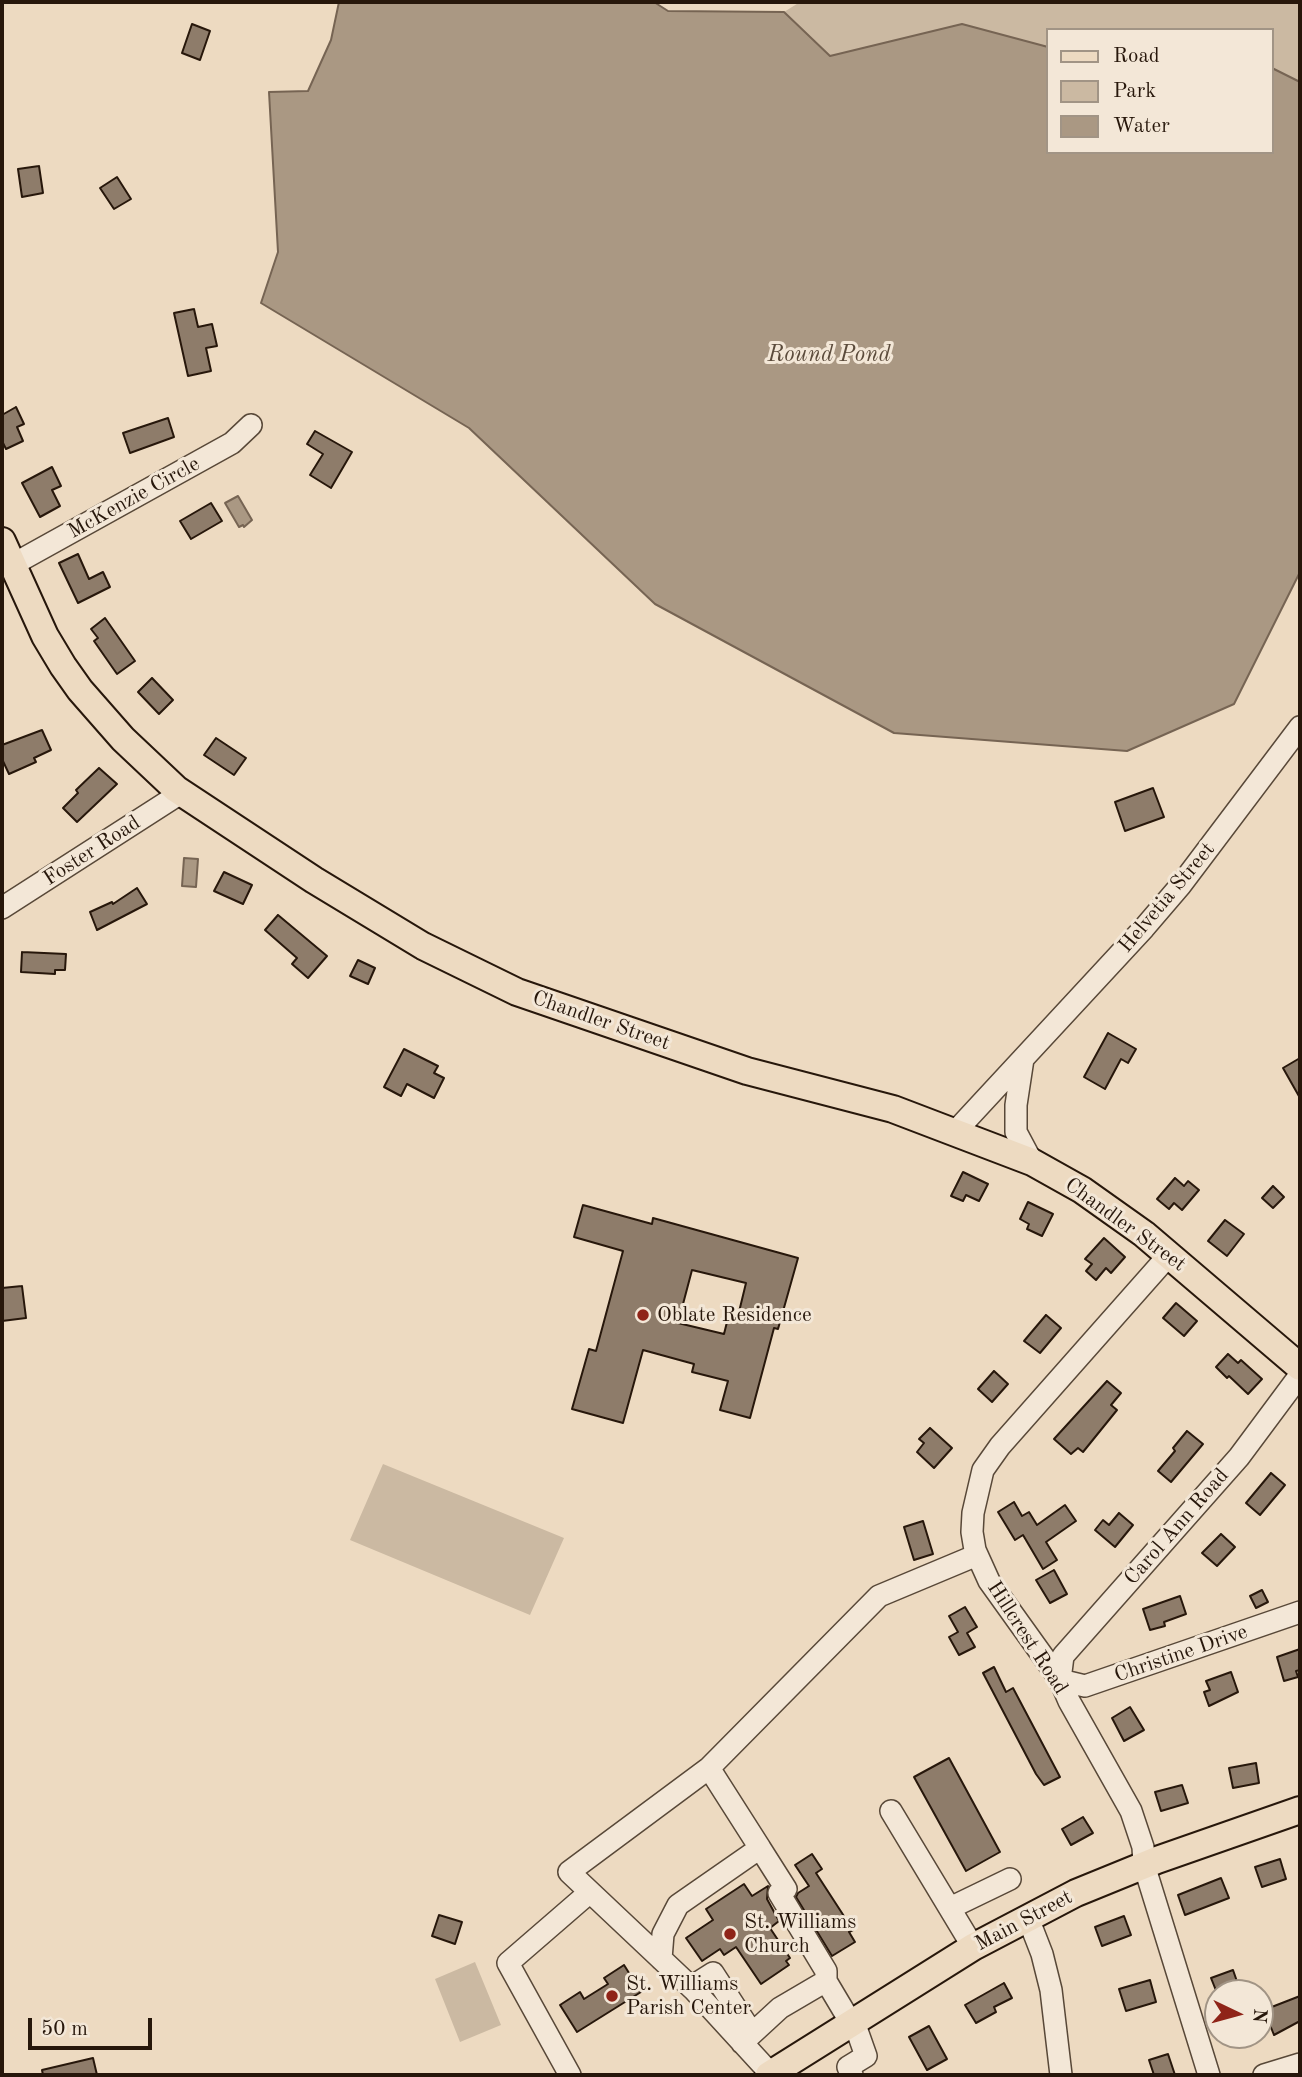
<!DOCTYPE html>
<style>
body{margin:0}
#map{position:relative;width:1302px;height:2077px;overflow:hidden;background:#eddac1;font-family:"Old Standard TT",serif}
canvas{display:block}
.frame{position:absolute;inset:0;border:4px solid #27170b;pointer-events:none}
.legend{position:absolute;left:1046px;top:28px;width:228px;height:126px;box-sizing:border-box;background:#f3e7d7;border:2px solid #a19485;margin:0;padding:9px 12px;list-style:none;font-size:21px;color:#27170b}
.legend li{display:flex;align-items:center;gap:14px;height:35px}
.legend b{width:35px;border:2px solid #a19485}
.north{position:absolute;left:1204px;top:1979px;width:70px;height:70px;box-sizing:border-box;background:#f3e7d7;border:2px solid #a19485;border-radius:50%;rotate:95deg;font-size:19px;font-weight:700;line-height:28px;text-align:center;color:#27170b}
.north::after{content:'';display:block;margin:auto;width:24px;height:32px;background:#8f2418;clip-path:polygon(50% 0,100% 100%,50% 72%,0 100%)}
.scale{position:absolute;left:28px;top:2018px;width:124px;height:32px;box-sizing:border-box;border:4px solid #27170b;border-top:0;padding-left:9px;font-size:21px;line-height:24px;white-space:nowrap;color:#27170b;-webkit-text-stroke:5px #f3e7d7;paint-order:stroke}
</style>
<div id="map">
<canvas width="1302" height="2077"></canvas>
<div class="frame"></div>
<ul class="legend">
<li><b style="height:9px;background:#eddac1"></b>Road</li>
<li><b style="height:19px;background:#cbb9a2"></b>Park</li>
<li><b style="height:19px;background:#aa9883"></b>Water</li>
</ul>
<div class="north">N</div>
<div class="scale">50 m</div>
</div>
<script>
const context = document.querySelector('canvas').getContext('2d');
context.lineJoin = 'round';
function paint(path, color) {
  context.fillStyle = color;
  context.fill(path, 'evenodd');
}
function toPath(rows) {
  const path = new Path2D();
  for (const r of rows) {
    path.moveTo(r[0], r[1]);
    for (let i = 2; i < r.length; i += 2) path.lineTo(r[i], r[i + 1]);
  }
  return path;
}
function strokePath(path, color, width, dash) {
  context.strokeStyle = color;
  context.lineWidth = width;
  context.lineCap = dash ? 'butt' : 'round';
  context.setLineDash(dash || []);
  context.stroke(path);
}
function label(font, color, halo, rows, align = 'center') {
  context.font = font + ' "Old Standard TT",serif';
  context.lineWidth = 6;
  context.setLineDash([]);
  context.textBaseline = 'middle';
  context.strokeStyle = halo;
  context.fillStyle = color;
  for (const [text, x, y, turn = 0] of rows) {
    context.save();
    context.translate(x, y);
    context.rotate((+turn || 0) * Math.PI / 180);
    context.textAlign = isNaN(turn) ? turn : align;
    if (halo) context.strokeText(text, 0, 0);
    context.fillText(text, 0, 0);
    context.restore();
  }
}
const green = toPath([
 [800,2,1300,2,1300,82,1272,68,1272,30,1048,30,1048,49,830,56,784,12],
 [383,1464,564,1538,530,1615,350,1540],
 [475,1962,501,2025,460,2042,435,1979]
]);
const water = toPath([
 [339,2,654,2,668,11,784,12,830,56,962,24,1048,47,1048,152,1272,152,1272,68,1300,82,1300,572,1234,704,1127,751,894,733,655,604,469,428,261,303,278,252,269,92,308,91,331,40,339,2],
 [238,496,252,520,244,527,243,525,239,527,225,503,238,496],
 [184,858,198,859,196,887,182,886,184,858]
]);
const building = toPath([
 [192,24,210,31,200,60,182,53,192,24],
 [39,166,43,193,22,197,18,169,39,166],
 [117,177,131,199,114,209,100,188,117,177],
 [194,309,198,327,212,324,217,346,206,348,211,371,188,376,174,313,194,309],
 [16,407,24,424,17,427,23,441,6,449,2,441,2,415,16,407],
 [168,418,174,437,130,453,123,433,168,418],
 [315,431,352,452,331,488,310,475,323,454,307,444,315,431],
 [52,467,61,486,52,490,60,506,40,517,22,483,52,467],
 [211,503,222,521,191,539,180,521,211,503],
 [78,554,89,579,103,572,110,587,78,603,59,563,78,554],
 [105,618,135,661,117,674,94,641,98,638,91,629,105,618],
 [152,678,173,700,159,714,138,692,152,678],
 [42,730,51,750,34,758,36,762,9,774,2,759,2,745,42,730],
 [216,738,246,758,234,775,204,755,216,738],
 [99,768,117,784,77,822,63,808,78,793,76,790,99,768],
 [1153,788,1164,817,1125,831,1115,802,1153,788],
 [224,872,252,885,243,904,214,891,224,872],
 [137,888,147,904,97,930,90,912,112,902,113,904,137,888],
 [278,915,327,956,308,978,292,964,297,958,265,930,278,915],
 [22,952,66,954,65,970,55,970,55,974,21,972,22,952],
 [358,960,375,968,368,984,350,976,358,960],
 [1108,1033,1136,1049,1128,1063,1121,1059,1105,1089,1084,1077,1108,1033],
 [404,1049,438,1066,434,1073,444,1078,434,1098,407,1084,401,1096,384,1087,404,1049],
 [1300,1058,1300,1098,1283,1068,1300,1058],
 [963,1172,988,1184,979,1201,966,1195,963,1201,951,1196,963,1172],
 [1175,1178,1184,1186,1188,1181,1199,1190,1182,1210,1174,1203,1169,1209,1157,1199,1175,1178],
 [1273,1186,1284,1197,1273,1208,1262,1198,1273,1186],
 [1028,1202,1053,1214,1042,1236,1027,1229,1029,1224,1020,1219,1028,1202],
 [583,1205,652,1224,653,1218,798,1258,778,1329,774,1328,750,1418,720,1410,728,1381,692,1372,694,1364,643,1350,623,1423,572,1409,589,1349,596,1351,623,1251,574,1237,583,1205],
 [692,1270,746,1283,738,1316,729,1314,724,1334,678,1323,692,1270],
 [1225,1220,1244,1234,1227,1256,1208,1241,1225,1220],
 [1104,1238,1125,1257,1111,1273,1106,1268,1096,1280,1086,1271,1092,1264,1085,1259,1104,1238],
 [22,1286,26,1318,2,1321,2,1288,22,1286],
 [1176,1303,1197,1321,1184,1336,1163,1318,1176,1303],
 [1046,1315,1061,1328,1040,1353,1024,1341,1046,1315],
 [1228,1354,1238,1363,1241,1360,1262,1379,1248,1394,1229,1376,1227,1378,1216,1367,1228,1354],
 [994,1371,1008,1384,992,1402,978,1389,994,1371],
 [1107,1381,1121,1393,1111,1405,1117,1410,1083,1452,1078,1448,1071,1454,1054,1439,1107,1381],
 [930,1428,952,1448,934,1468,917,1452,924,1443,919,1439,930,1428],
 [1187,1431,1203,1444,1171,1482,1158,1471,1175,1451,1173,1448,1187,1431],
 [1271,1473,1285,1485,1260,1515,1246,1503,1271,1473],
 [1014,1502,1022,1516,1029,1512,1037,1525,1065,1505,1076,1521,1046,1542,1057,1560,1043,1569,1023,1535,1015,1540,998,1512,1014,1502],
 [1119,1513,1133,1525,1115,1547,1095,1530,1103,1520,1109,1525,1119,1513],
 [923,1521,933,1554,914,1560,904,1527,923,1521],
 [1221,1534,1235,1547,1217,1566,1202,1553,1221,1534],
 [1054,1570,1067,1594,1050,1603,1036,1580,1054,1570],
 [1262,1590,1268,1602,1256,1608,1250,1596,1262,1590],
 [1180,1596,1186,1614,1164,1622,1165,1626,1150,1630,1143,1609,1180,1596],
 [965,1607,977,1627,967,1633,975,1647,959,1655,949,1637,958,1632,949,1616,965,1607],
 [1300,1649,1300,1670,1296,1671,1298,1677,1284,1681,1277,1657,1300,1649],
 [994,1667,1006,1692,1013,1688,1060,1777,1044,1785,1036,1774,983,1673,994,1667],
 [1231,1672,1238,1692,1209,1706,1204,1692,1210,1690,1206,1681,1231,1672],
 [1130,1707,1144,1730,1124,1741,1112,1718,1130,1707],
 [949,1758,1000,1852,966,1871,914,1777,949,1758],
 [1256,1763,1259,1783,1233,1788,1229,1768,1256,1763],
 [1182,1785,1188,1803,1161,1811,1155,1792,1182,1785],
 [1083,1817,1093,1833,1071,1845,1062,1829,1083,1817],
 [812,1854,822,1869,816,1873,853,1930,849,1932,855,1942,832,1956,796,1897,798,1893,809,1886,795,1865,812,1854],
 [1280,1859,1286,1879,1262,1887,1255,1867,1280,1859],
 [1221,1878,1229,1898,1185,1915,1178,1895,1221,1878],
 [744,1884,752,1896,768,1886,767,1899,779,1921,770,1928,790,1958,786,1961,789,1965,761,1984,736,1947,724,1955,720,1949,702,1961,686,1938,713,1920,706,1909,744,1884],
 [439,1915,462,1922,455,1944,432,1936,439,1915],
 [1124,1916,1131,1935,1102,1946,1095,1927,1124,1916],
 [624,1965,641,1992,577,2032,560,2005,580,1992,584,1999,608,1984,604,1978,624,1965],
 [1233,1970,1241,1993,1217,1993,1211,1978,1233,1970],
 [1150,1980,1156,2002,1126,2011,1119,1989,1150,1980],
 [1004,1983,1012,1998,994,2007,996,2012,976,2023,965,2005,1004,1983],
 [1300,1996,1300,2021,1274,2035,1264,2010,1300,1996],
 [929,2026,947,2059,927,2070,909,2037,929,2026],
 [1168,2054,1175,2075,1154,2075,1149,2060,1168,2054],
 [93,2058,97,2075,43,2075,42,2070,93,2058]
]);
const minor = toPath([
 [12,565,232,443,251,425],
 [2,908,181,793],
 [1023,1059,1016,1105,1016,1132,1032,1162],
 [955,1132,1144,928,1180,886,1300,727],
 [1169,1255,1000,1446,983,1470,973,1513,972,1532,975,1550,989,1581,1060,1680,1069,1701,1131,1811,1143,1847,1144,1865,1209,2075],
 [1300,1375,1239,1457,1063,1656,1060,1680,1085,1686,1300,1612],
 [891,1811,973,1947],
 [760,1848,786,1889,779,1893,826,1971,826,1981],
 [950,1908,1010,1879],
 [1028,1918,1042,1954,1051,1990,1061,2075],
 [661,1959,663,1934,678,1905,760,1848,709,1768],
 [691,1987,713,1973,752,2033],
 [742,2043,780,2008,826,1981,851,2023],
 [771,2074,693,1989,569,1872,709,1768,879,1596,977,1555],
 [570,2075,508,1963,590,1892],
 [852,2075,848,2067,866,2056,854,2022],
 [1264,2075,1300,2064]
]);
const major = toPath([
 [2,541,45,636,63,666,80,690,123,739,176,789,314,880,423,946,517,992,747,1071,893,1109,1032,1162,1082,1190,1144,1234,1300,1367],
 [769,2075,973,1947,1076,1893,1157,1860,1300,1810]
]);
const markers = [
 [643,1315,7,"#8f2418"],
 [730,1934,7,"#8f2418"],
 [612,1996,7,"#8f2418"]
];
const streetNames = [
 ["McKenzie Circle",134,498,-29],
 ["Foster Road",92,851,-33],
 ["Helvetia Street",1167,898,-50],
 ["Chandler Street",601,1021,19],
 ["Chandler Street",1125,1225,36],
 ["Carol Ann Road",1177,1527,-49],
 ["Hillcrest Road",1027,1638,57],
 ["Christine Drive",1181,1654,-19],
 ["Main Street",1024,1921,-28]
];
const poiNames = [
 ["Oblate Residence",657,1315],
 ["St. Williams",744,1922],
 ["Church",744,1946],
 ["St. Williams",626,1984],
 ["Parish Center",626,2008]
];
const waterNames = [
 ["Round Pond",829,355]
];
paint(green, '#cbb9a2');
paint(water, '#aa9883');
strokePath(water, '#766453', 2);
paint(building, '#8e7c6a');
strokePath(building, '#27170b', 2);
strokePath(minor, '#584838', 24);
strokePath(major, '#27170b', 30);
strokePath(minor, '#f3e7d7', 21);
strokePath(major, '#eddac1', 26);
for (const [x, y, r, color] of markers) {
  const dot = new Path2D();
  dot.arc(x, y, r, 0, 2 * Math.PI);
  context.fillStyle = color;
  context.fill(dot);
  strokePath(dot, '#f3e7d7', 2.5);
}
label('21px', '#27170b', '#f3e7d7', streetNames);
label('21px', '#27170b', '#f3e7d7', poiNames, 'left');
label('italic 23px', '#5b4b3b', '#f3e7d7', waterNames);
</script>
